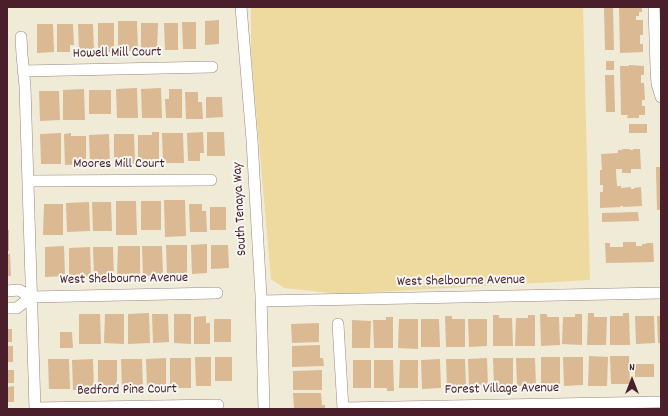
<!DOCTYPE html>
<style>
body{margin:0}
#map{position:relative;width:668px;height:416px;overflow:hidden;background:#f0ebd7;font-family:Dekko,sans-serif}
canvas{display:block}
.frame{position:absolute;inset:0;border:8px solid #4a1f2b;pointer-events:none}
.north{position:absolute;left:612px;top:360px;width:40px;height:40px;-webkit-text-stroke:3px #f6f6f2;paint-order:stroke;rotate:0deg;font-size:11px;font-weight:700;line-height:16px;text-align:center;color:#4a1f2b}
.north::after{content:'';display:block;margin:auto;width:14px;height:18px;background:#4a1f2b;clip-path:polygon(50% 0,100% 100%,50% 72%,0 100%)}
</style>
<div id="map">
<canvas width="668" height="416"></canvas>
<div class="frame"></div>
<div class="north">N</div>
</div>
<script>
const context = document.querySelector('canvas').getContext('2d');
context.lineJoin = 'round';
function paint(path, color) {
  context.fillStyle = color;
  context.fill(path, 'evenodd');
}
function toPath(rows) {
  const path = new Path2D();
  for (const r of rows) {
    path.moveTo(r[0], r[1]);
    for (let i = 2; i < r.length; i += 2) path.lineTo(r[i], r[i + 1]);
  }
  return path;
}
function strokePath(path, color, width, dash) {
  context.strokeStyle = color;
  context.lineWidth = width;
  context.lineCap = dash ? 'butt' : 'round';
  context.setLineDash(dash || []);
  context.stroke(path);
}
function label(font, color, halo, rows, align = 'center') {
  context.font = font + ' Dekko,sans-serif';
  context.lineWidth = 4;
  context.setLineDash([]);
  context.textBaseline = 'middle';
  context.strokeStyle = halo;
  context.fillStyle = color;
  for (const [text, x, y, turn = 0] of rows) {
    context.save();
    context.translate(x, y);
    context.rotate((+turn || 0) * Math.PI / 180);
    context.textAlign = isNaN(turn) ? turn : align;
    if (halo) context.strokeText(text, 0, 0);
    context.fillText(text, 0, 0);
    context.restore();
  }
}
const sand = toPath([
 [251,7,583,7,590,280,341,294,284,288,271,279,251,54]
]);
const building = toPath([
 [604,7,613,7,614,50,605,50],
 [619,7,642,7,642,12,639,12,639,16,636,16,636,20,643,20,643,35,640,35,640,44,643,44,643,52,620,53],
 [219,20,219,44,205,45,205,21],
 [118,21,137,21,138,51,118,51],
 [182,22,196,22,196,49,183,49],
 [98,23,114,23,114,52,98,52],
 [141,23,158,23,157,51,141,51],
 [164,23,178,23,178,50,165,50],
 [37,24,53,24,54,52,37,53],
 [57,24,73,24,74,45,70,45,70,52,57,52],
 [78,24,93,24,94,51,79,52],
 [606,61,614,61,614,70,606,70],
 [629,65,644,66,644,75,641,75,641,83,644,83,645,100,642,100,642,106,645,106,645,115,639,115,639,118,627,118,628,115,621,115,620,66,629,66],
 [605,75,614,75,615,112,606,112],
 [137,88,138,118,117,118,116,89],
 [161,88,162,118,142,118,141,89],
 [84,89,85,120,63,120,63,90],
 [169,89,182,89,182,118,166,118,165,99,169,99],
 [89,90,111,90,111,114,89,114],
 [39,91,59,91,60,120,40,121],
 [185,92,198,92,198,102,202,102,203,119,186,119],
 [206,97,222,97,223,117,206,118],
 [629,124,647,124,647,133,629,133],
 [152,132,159,132,159,163,138,163,138,135,152,135],
 [203,132,204,153,200,153,200,161,188,161,187,133],
 [207,132,224,132,225,156,207,156],
 [61,133,61,164,41,164,40,134],
 [71,133,71,136,86,136,86,164,65,165,64,134],
 [162,133,183,133,184,163,163,163],
 [109,134,110,164,90,164,89,135],
 [114,134,134,134,135,164,114,165],
 [622,149,630,149,630,150,633,150,633,149,640,149,641,169,631,169,631,173,622,173,622,169,616,169,616,172,617,186,621,186,621,188,631,187,631,189,634,189,634,188,641,187,642,206,623,207,623,206,620,206,621,207,600,208,600,192,603,192,603,185,600,185,600,170,602,170,601,154,618,153,618,150,622,150],
 [656,167,661,167,661,210,657,210],
 [164,200,185,200,186,236,165,237],
 [116,201,136,201,137,235,116,235],
 [141,201,161,201,161,230,141,230],
 [89,202,90,231,67,232,66,203],
 [92,202,111,202,112,231,93,231],
 [44,204,63,204,63,235,43,235],
 [189,204,202,204,202,211,206,211,207,232,190,232],
 [210,207,226,207,226,230,210,230],
 [638,212,639,221,602,222,602,213],
 [7,230,9,230,9,251,7,251],
 [623,242,636,242,636,246,642,246,642,244,646,244,646,243,653,243,654,262,606,263,605,243,610,243,610,247,623,247],
 [207,244,207,273,192,274,191,245],
 [166,245,187,245,187,275,167,276],
 [211,245,228,245,229,268,211,269],
 [64,246,65,276,45,277,45,247],
 [118,246,140,246,140,276,117,276],
 [142,246,162,246,163,275,143,276],
 [90,247,91,277,69,277,69,248],
 [93,247,113,247,114,277,94,277],
 [7,254,10,254,11,276,7,276],
 [149,313,150,343,128,344,128,314],
 [588,313,594,313,594,317,607,317,606,345,587,345],
 [623,313,629,313,630,345,610,345,610,316,623,316],
 [79,314,100,314,101,344,79,344],
 [105,314,124,314,124,344,104,343],
 [152,314,168,314,169,342,153,343],
 [174,314,191,314,191,344,174,343],
 [540,314,547,314,547,317,559,317,560,345,541,346],
 [575,314,582,314,582,345,562,344,563,317,575,317],
 [493,315,499,315,499,318,512,318,513,346,493,346],
 [528,315,535,315,535,346,515,346,516,318,528,318],
 [206,316,206,323,210,323,210,344,194,344,194,317],
 [445,316,452,316,452,319,465,319,465,347,446,347],
 [635,316,654,316,655,343,636,344],
 [657,316,661,316,661,343,658,343],
 [386,317,393,317,393,348,374,348,373,320,386,320],
 [214,319,231,319,231,342,214,342],
 [399,319,418,319,418,349,398,348],
 [421,319,439,319,440,347,421,347],
 [468,319,487,319,487,346,469,347],
 [352,320,371,321,370,348,352,348],
 [319,323,319,342,292,343,291,324],
 [7,329,12,329,12,342,7,342],
 [60,332,72,332,73,348,60,348],
 [320,345,320,358,323,358,324,366,292,367,292,346],
 [7,346,13,346,13,362,7,362],
 [589,356,608,357,607,386,588,386],
 [610,356,629,356,630,384,611,384],
 [195,357,211,357,211,386,196,386],
 [215,357,232,357,232,381,215,381],
 [541,357,560,357,560,385,541,385],
 [563,357,583,357,583,385,564,386],
 [166,358,166,388,147,388,146,359],
 [170,358,191,358,191,388,170,388],
 [487,358,488,386,469,387,468,359],
 [493,358,513,358,513,386,505,386,505,389,494,389],
 [516,358,535,358,536,388,530,388,529,386,517,386],
 [48,359,69,359,70,389,49,389],
 [93,359,94,390,73,390,72,360],
 [121,359,142,359,143,389,122,389],
 [440,359,441,388,422,389,421,360],
 [446,359,465,359,466,387,453,387,453,390,447,390],
 [98,360,117,360,117,390,98,390],
 [353,360,371,360,371,388,353,388],
 [374,360,393,360,394,391,387,391,387,388,374,388],
 [400,360,418,360,418,388,399,388],
 [635,364,654,364,654,377,635,377],
 [7,370,14,370,14,383,7,383],
 [322,370,322,390,293,390,293,371],
 [14,386,14,402,7,402,7,387],
 [293,393,321,393,322,405,325,405,325,409,294,409]
]);
const minor = toPath([
 [241,7,252,140,261,296,264,409],
 [654,7,656,68,657,84,661,97],
 [21,37,22,55,25,87,35,409],
 [23,71,212,67],
 [28,181,211,180],
 [7,291,19,290,31,297,217,293],
 [261,301,661,293],
 [7,308,17,308,31,297],
 [338,324,343,409],
 [35,408,218,405],
 [343,408,661,402]
]);
const streetNames = [
 ["Howell Mill Court",117,54,-1],
 ["Moores Mill Court",119,165],
 ["South Tenaya Way",241,209,-93],
 ["West Shelbourne Avenue",124,280,-1],
 ["West Shelbourne Avenue",461,282,-1],
 ["Forest Village Avenue",502,390,-1],
 ["Bedford Pine Court",127,391,-1]
];
paint(sand, '#eeda9e');
paint(building, '#dab993');
strokePath(minor, '#9d8581', 12);
strokePath(minor, '#fff', 11);
label('14px', '#4a1f2b', '#f6f6f2', streetNames);
</script>
